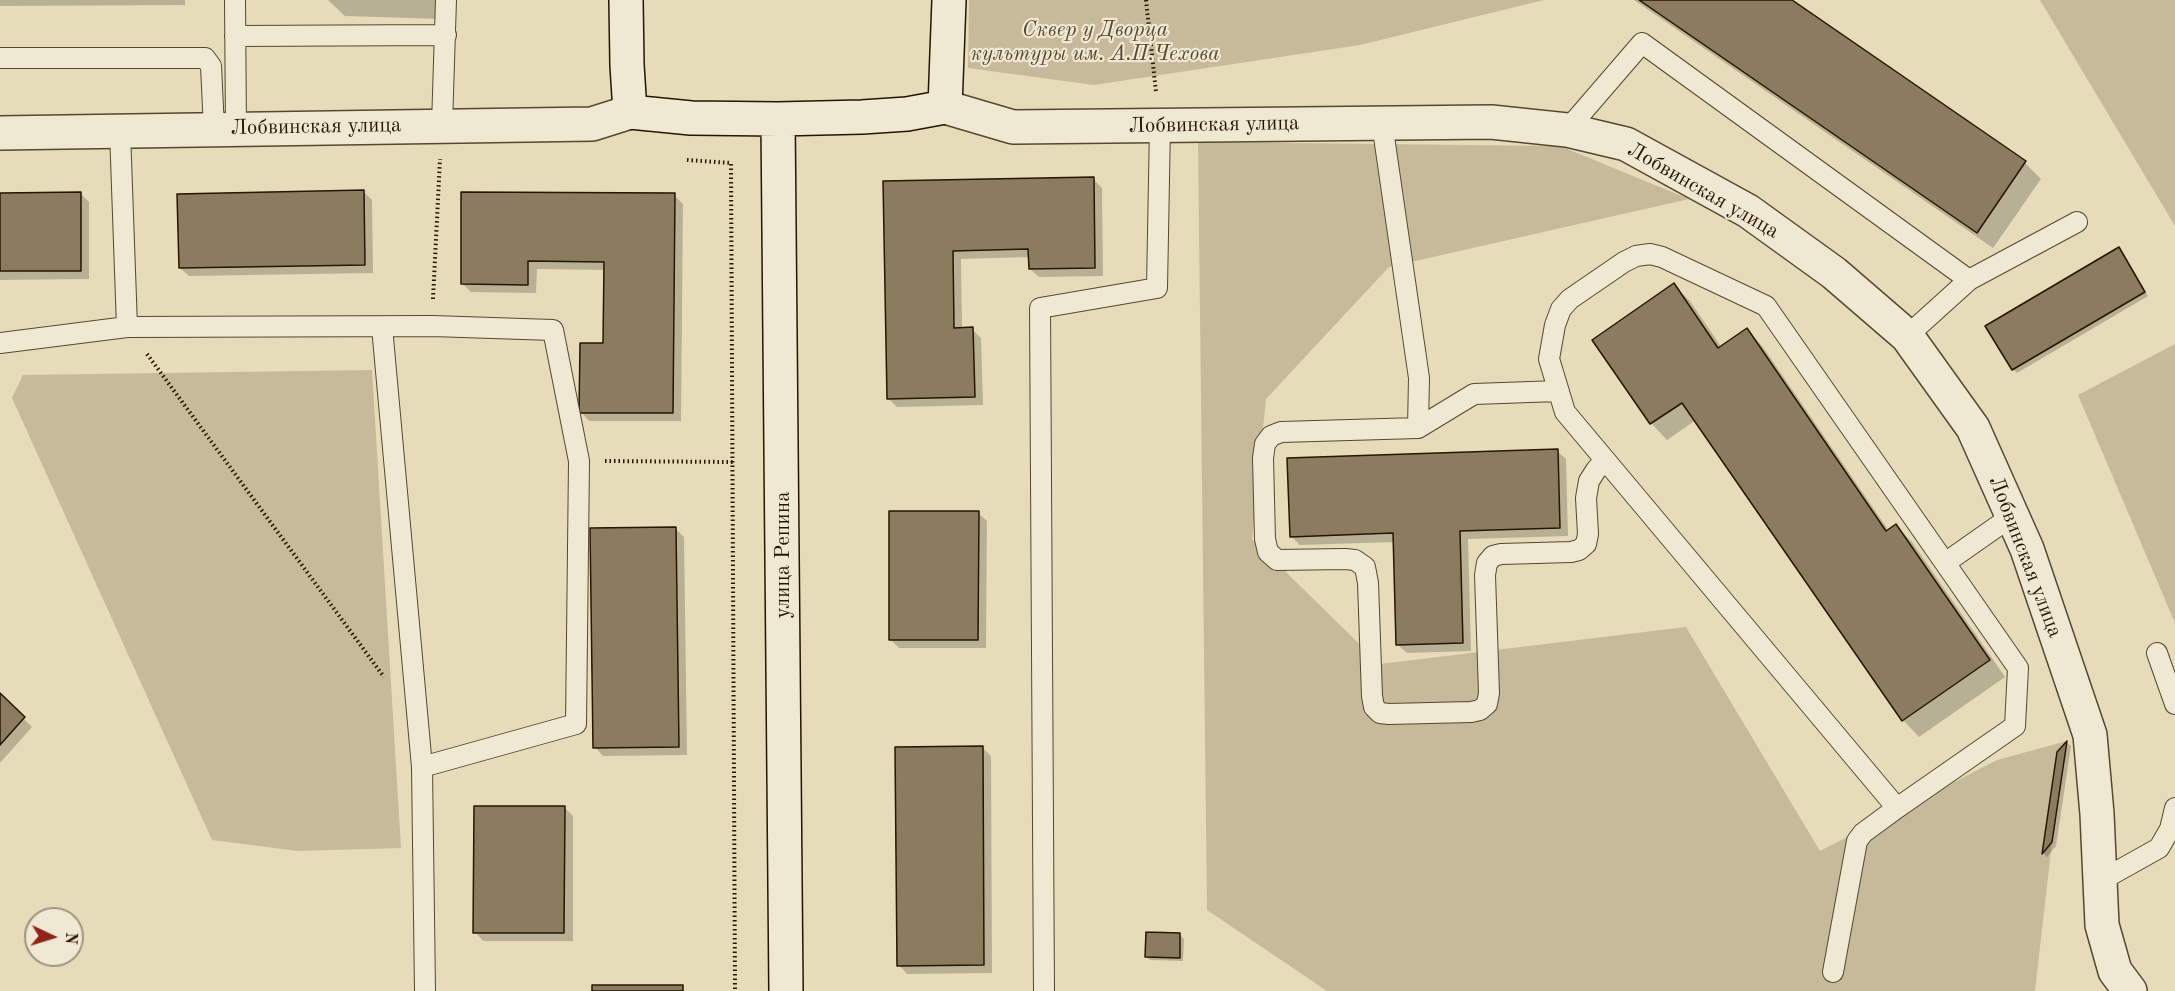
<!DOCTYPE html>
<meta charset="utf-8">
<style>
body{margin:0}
#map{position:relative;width:2175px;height:991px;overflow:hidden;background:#e7dcb9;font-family:"Old Standard TT",serif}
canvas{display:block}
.north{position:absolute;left:24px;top:907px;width:60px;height:60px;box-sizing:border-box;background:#efe8d2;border:2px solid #9f947e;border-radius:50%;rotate:94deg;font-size:16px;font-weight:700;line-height:24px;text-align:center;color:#271500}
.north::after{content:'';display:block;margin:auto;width:21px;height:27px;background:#8f2418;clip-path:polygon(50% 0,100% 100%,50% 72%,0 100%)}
</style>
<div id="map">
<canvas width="2175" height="991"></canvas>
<div class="north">N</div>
</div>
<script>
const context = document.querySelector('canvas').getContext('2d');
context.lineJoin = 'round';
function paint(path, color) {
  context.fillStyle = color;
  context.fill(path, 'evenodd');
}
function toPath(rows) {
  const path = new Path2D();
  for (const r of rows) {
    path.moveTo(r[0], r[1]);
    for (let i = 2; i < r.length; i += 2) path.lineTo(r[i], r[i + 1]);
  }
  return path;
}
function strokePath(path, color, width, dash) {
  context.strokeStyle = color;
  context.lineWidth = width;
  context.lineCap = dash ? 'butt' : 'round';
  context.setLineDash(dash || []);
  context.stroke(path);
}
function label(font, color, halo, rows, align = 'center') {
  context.font = font + ' "Old Standard TT",serif';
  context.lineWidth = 4.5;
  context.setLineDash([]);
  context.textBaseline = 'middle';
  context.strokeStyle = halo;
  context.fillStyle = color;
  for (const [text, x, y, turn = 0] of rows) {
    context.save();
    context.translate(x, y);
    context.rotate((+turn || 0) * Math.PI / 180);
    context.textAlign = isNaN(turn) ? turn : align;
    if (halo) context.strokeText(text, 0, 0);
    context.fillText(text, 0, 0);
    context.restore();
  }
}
const green = toPath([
 [969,0,1544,0,1360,45,1094,85,968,68],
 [2040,0,2175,0,2175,226,2120,134],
 [1198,142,1560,146,1689,199,1389,267,1266,399,1252,539,1380,664,1686,627,1820,851,1997,760,2067,741,2052,842,2035,991,1327,991,1207,910],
 [2175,344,2175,623,2078,395],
 [372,370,401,848,298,851,212,840,12,398,23,375]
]);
const shadow = toPath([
 [0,0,185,0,185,5,0,6],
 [328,0,441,0,441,19,345,16],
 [1634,0,1789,0,2025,163,2041,179,1993,248],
 [1093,179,1102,188,1103,276,1039,277,1030,269,1030,257,961,259,962,329,972,329,981,338,983,405,897,407,888,398,885,182],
 [363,191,372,200,373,273,189,276,180,268],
 [80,193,89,202,89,279,0,280,0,194],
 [674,195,683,204,681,421,589,421,581,412,604,344,605,270,537,269,536,293,471,292,462,283],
 [2122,253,2148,296,2017,373,2013,369],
 [1673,285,1690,301,1722,348,1747,330,1763,347,1889,531,1896,526,1912,542,2005,677,1919,737,1903,720,1696,420,1667,440,1651,423,1594,340],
 [1557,451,1566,459,1568,536,1468,539,1471,651,1407,653,1398,645,1395,542,1300,545,1291,536],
 [978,513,987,521,986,648,899,648,890,639],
 [675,528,684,537,687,755,603,756,595,747],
 [0,695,32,727,0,763],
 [2067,743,2071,746,2056,846,2047,857,2044,854,2058,753],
 [982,747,991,756,992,973,907,974,899,965],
 [564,807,573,816,573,941,483,941,475,932],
 [1180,935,1184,939,1183,961,1150,960,1146,956]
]);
const building = toPath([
 [1639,0,1792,0,2026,161,1977,233,1639,0],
 [1094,177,1095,268,1029,269,1028,249,953,251,954,328,973,327,975,397,887,399,883,181,1094,177],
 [364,190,365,265,179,268,177,194,364,190],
 [81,192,81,271,0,271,0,193,81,192],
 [461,192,675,193,673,413,579,413,580,343,603,343,604,262,528,261,528,285,461,284,461,192],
 [2119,247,2145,292,2012,370,1985,326,2119,247],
 [1674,283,1718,348,1747,328,1886,531,1896,524,1990,660,1902,721,1682,403,1650,424,1592,340,1674,283],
 [1558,449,1560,528,1460,531,1463,643,1396,645,1393,533,1290,537,1287,458,1558,449],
 [889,511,979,511,978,640,889,640,889,511],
 [676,527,679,747,593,748,590,528,676,527],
 [0,693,25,717,0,745,0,693],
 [2067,741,2052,842,2042,854,2057,752,2067,741],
 [983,746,984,965,897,966,895,747,983,746],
 [474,806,565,806,564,933,473,933,474,806],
 [1146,932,1180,933,1180,958,1145,957,1146,932],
 [592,985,683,985,683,991,592,991,592,985]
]);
const path = toPath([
 [1146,0,1156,92],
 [687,160,731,163,735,991],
 [433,299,440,159],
 [147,354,384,677],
 [605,461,733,462]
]);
const service = toPath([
 [235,0,236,129],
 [235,36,446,35],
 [0,58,205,58,211,66,214,129],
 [1382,123,1419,378,1418,428],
 [442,125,446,0],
 [1567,130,1642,43,1969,280,2077,222],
 [120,131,127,327],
 [382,327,422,767,425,991],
 [1907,336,1969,280],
 [0,343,127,327,432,326,553,330,579,461,576,724,422,767],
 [1558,391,1474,394,1418,428,1281,432,1271,436,1265,444,1263,458,1265,539,1268,552,1277,560,1345,559,1355,560,1365,567,1368,583,1372,696,1374,707,1380,713,1389,714,1471,712,1480,710,1487,704,1489,693,1485,575,1487,563,1493,556,1501,554,1571,552,1579,550,1586,544,1588,534,1586,498,1589,481,1596,470,1605,460],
 [1945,563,1766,306,1662,257,1650,254,1636,256,1624,262,1570,299,1561,309,1555,325,1549,359,1565,412,1897,808,2015,726,2018,668,1945,563,2012,516],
 [2157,653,2175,704],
 [2100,881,2159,848,2170,829,2175,808],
 [1833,972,1857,841,1863,833,1897,808],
 [1044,991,1040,308,1157,288,1160,125]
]);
const minor = toPath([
 [945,107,1013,127,1491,122,1567,130,1626,144,1748,211,1834,273,1907,336,1973,428,2027,549,2090,735,2097,814,2102,925,2115,971,2130,991],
 [0,133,592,124,630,112]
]);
const secondary = toPath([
 [626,0,627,65,630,112,691,118,778,119,862,117,907,114,945,107,949,0],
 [778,119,786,991]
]);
const parkNames = [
 ["Сквер у Дворца",1095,30],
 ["культуры им. А.П.Чехова",1095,54]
];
const streetNames = [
 ["Лобвинская улица",1214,125,-1],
 ["Лобвинская улица",316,127,-1],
 ["Лобвинская улица",1703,191,30],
 ["улица Репина",783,555,-90],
 ["Лобвинская улица",2025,557,69]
];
paint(green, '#c6ba9a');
paint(shadow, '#0003');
paint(building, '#8b7c60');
strokePath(building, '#271500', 1.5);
strokePath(service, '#57472e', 22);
strokePath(minor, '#57472e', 36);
strokePath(secondary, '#271500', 36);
strokePath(path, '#271500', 4, [1.5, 3]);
strokePath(service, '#efe8d2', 20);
strokePath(minor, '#efe8d2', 33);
strokePath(secondary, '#efe8d2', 33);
label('italic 21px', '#57472e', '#efe8d2', parkNames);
label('21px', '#271500', '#efe8d2', streetNames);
</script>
